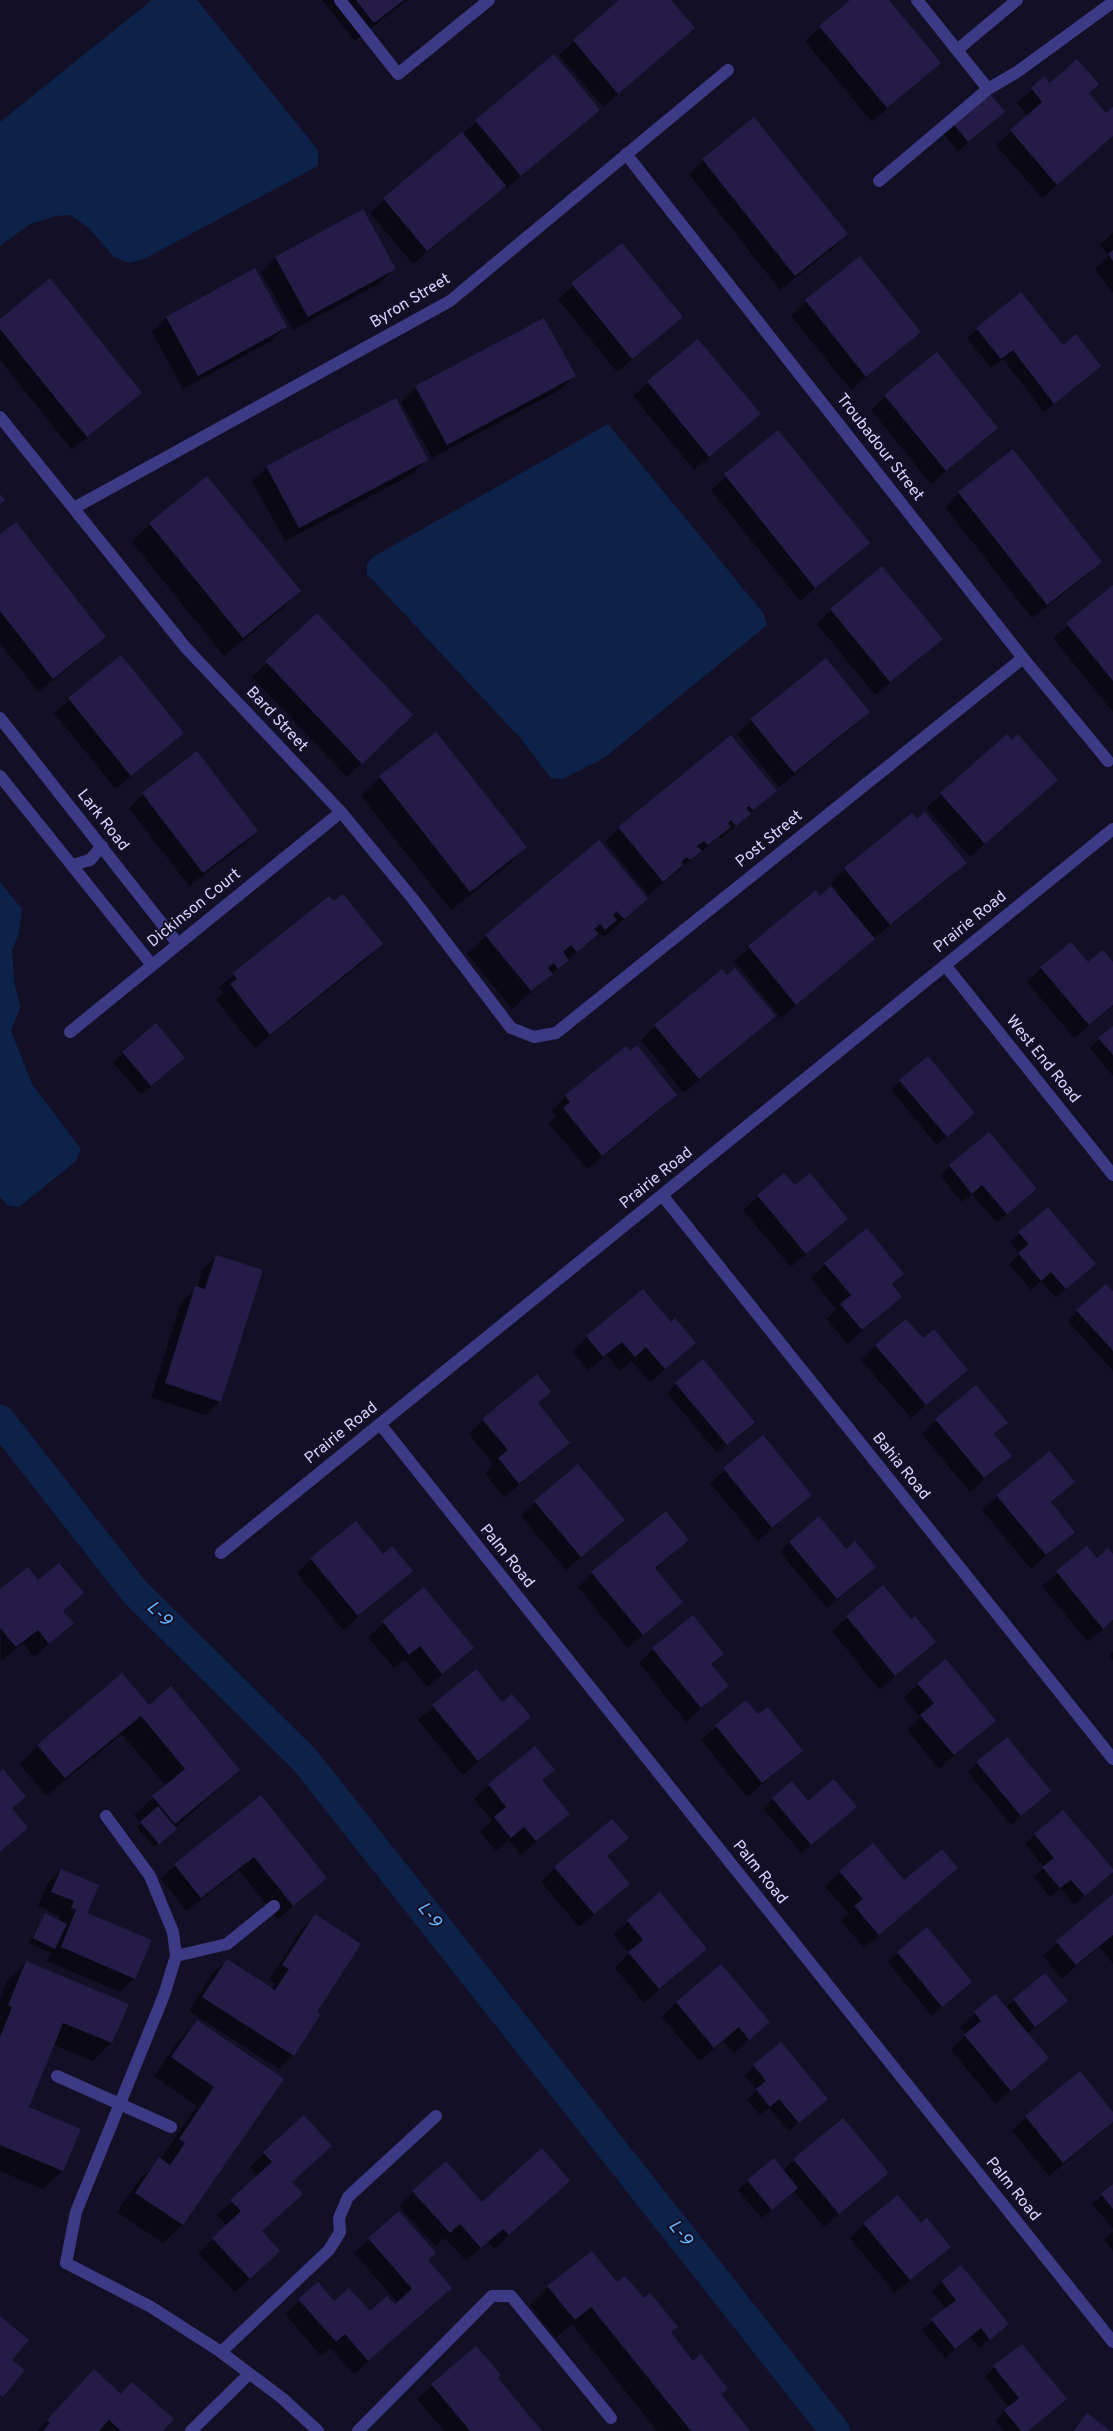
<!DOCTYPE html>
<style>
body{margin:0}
canvas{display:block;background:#130f26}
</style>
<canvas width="1113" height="2431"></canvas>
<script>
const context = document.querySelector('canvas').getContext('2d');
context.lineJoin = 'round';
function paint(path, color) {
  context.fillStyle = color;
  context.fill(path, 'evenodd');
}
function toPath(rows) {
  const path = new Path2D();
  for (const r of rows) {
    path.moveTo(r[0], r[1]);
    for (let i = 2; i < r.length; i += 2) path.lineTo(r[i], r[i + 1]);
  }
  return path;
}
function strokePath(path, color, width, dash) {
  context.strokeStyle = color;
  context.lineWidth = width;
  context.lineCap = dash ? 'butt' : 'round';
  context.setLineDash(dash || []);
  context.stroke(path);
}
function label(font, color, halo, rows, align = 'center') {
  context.font = font + ' Overpass,sans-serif';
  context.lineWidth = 4;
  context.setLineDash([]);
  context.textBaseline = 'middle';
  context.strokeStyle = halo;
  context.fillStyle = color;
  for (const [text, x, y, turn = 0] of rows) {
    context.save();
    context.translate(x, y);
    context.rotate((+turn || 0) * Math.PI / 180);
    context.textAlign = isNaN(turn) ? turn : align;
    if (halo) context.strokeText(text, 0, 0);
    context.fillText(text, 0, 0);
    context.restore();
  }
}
const water = toPath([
 [152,0,197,0,318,150,318,166,144,259,130,263,114,257,89,228,70,215,56,216,30,224,0,246,0,122],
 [608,424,764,614,767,625,604,758,563,779,551,778,521,739,367,574,367,564,373,557],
 [0,882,22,909,19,933,12,950,14,981,20,1007,11,1031,32,1084,81,1149,76,1161,19,1207,7,1205,0,1197]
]);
const shadow = toPath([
 [322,0,407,0,355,41],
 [621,0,670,0,694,28,603,107,559,55],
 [852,0,887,0,939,63,872,122,805,41],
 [554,56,599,110,506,189,504,186,413,264,370,213],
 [1044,78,1049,84,1088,94,1106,115,1113,109,1113,136,1042,198,996,145,1028,116,1017,103],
 [993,121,958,151,942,132,952,122],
 [703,160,846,234,832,249,780,290,689,174],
 [362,210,394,269,380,283,293,330,261,272,275,258],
 [1113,232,1113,293,1095,269,1108,256,1100,245],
 [622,244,681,317,617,372,558,299],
 [860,258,920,332,851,390,791,316,806,301],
 [254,270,286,327,271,341,183,389,152,332,166,318],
 [1020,293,1063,346,1099,366,1044,412,1003,359,991,368,967,338],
 [544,319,574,376,560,390,432,458,401,402,416,387],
 [0,320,140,392,72,450,0,360],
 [698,340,759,414,694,470,633,396],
 [885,396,997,428,931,484,871,410],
 [778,432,868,543,800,601,711,490],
 [1013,451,1100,562,1086,576,1032,618,945,507,959,493],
 [427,459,413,474,285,541,252,481,267,467],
 [150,524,299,591,281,610,224,656,132,542],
 [0,535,104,637,90,651,38,692,0,643],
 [1113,587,1113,712,1053,638],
 [831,609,941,639,875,695,817,624],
 [316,615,397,729,347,777,252,677],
 [120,657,182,733,116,789,54,713],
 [869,712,854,726,779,787,737,734,751,720],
 [436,733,525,847,507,866,451,910,361,796,380,777],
 [1007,735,1057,779,970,857,926,808],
 [775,791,721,839,719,837,648,895,605,842,619,828],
 [143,794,257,831,243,845,189,886,129,808],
 [599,842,647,899,604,937,601,934,584,946,512,1009,467,954,486,936],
 [965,863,951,877,874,938,781,1018,734,961,815,892,820,898,839,894,831,884,845,869],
 [329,898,382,944,368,958,255,1048,216,1000,223,993,219,988,234,974],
 [1088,964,1113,964,1113,1006,1074,1038,1027,982,1041,968],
 [774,1016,684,1093,641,1040,655,1026],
 [156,1025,174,1067,141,1095,113,1062],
 [1113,1027,1113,1076,1090,1048],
 [626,1048,676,1095,661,1109,587,1169,549,1123,556,1116,552,1110,566,1096],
 [900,1081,973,1113,937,1145,891,1090],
 [989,1133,1035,1189,997,1223,972,1194,962,1202,940,1175],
 [784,1174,795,1187,846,1219,791,1267,743,1210],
 [1019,1233,1085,1273,1056,1298,1041,1281,1031,1290,1009,1264,1020,1254,1010,1242],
 [217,1256,220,1401,206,1415,151,1398,181,1302,197,1288,202,1270],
 [825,1264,903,1274,891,1286,901,1297,847,1344,827,1319,836,1309,811,1278],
 [1113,1293,1113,1371,1068,1321,1077,1311],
 [670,1324,695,1343,650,1382,631,1361,620,1371,607,1355,588,1370,573,1352,587,1337],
 [922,1340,966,1370,911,1418,861,1360,876,1345],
 [676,1384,744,1431,717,1453,667,1393],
 [549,1392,537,1404,569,1443,504,1498,485,1473,493,1464,469,1434,483,1420],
 [936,1420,1006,1423,994,1436,1010,1456,970,1492,922,1434],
 [763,1437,811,1495,758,1541,710,1483],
 [1049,1453,1073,1482,1050,1504,1073,1532,1031,1569,982,1510],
 [535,1502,623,1520,566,1570,521,1516],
 [688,1540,655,1570,681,1602,628,1648,578,1587,592,1573],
 [789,1542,865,1576,827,1608,780,1552],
 [1087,1548,1096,1560,1113,1556,1113,1621,1088,1642,1042,1586],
 [383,1555,411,1571,343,1630,297,1573,311,1559],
 [38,1581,83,1593,63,1612,72,1623,34,1657,23,1643,1,1661,0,1591],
 [883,1587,911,1621,934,1642,880,1690,832,1631],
 [424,1588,473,1648,427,1687,405,1659,394,1668,368,1637],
 [653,1649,723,1654,711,1666,727,1686,686,1722,639,1663],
 [1113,1651,1113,1661,1109,1655],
 [476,1671,502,1703,529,1717,463,1775,418,1720],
 [918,1684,994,1720,939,1769,907,1730,920,1717,904,1698],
 [746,1702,758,1716,801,1751,747,1797,701,1740],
 [149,1707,239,1770,154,1847,137,1827,141,1823,134,1815,166,1786,122,1734,46,1796,20,1764,38,1746],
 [534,1747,553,1770,542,1781,568,1813,521,1855,509,1840,496,1851,480,1832,492,1820,474,1799],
 [977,1763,1050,1791,1011,1825,968,1772],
 [0,1773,24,1797,11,1810,27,1828,0,1853],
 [261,1797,325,1878,278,1919,239,1870,186,1911,161,1879,175,1865],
 [773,1799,808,1802,855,1807,801,1853,763,1808],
 [1035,1835,1113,1871,1074,1905,1061,1888,1050,1897,1034,1877,1044,1867,1025,1844],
 [627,1838,607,1857,628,1884,579,1927,541,1882,555,1868],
 [872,1844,904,1882,957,1868,864,1948,841,1921,849,1914,825,1886],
 [61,1870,86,1913,134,1978,120,1992,47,1961,51,1953,29,1943,45,1915,58,1921,60,1916,38,1906,47,1884],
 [660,1893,706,1949,644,2003,615,1968,629,1953,613,1935],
 [1113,1896,1113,1964,1100,1947,1061,1979,1043,1956],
 [315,1916,315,2012,294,2055,279,2069,189,2011,212,1974,227,1960,272,1989,276,1984,269,1980,301,1930],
 [926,1929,970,1982,932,2016,888,1962],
 [26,1962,111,2043,93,2061,53,2045,27,2108,79,2129,62,2171,43,2189,0,2171,0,1999,7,1981],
 [995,1996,1005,2008,1014,2000,1066,2001,1027,2034,1047,2058,996,2104,951,2050,966,2034,960,2027],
 [676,2002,768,2022,734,2053,724,2041,699,2061,662,2017],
 [197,2021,282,2079,182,2225,163,2243,117,2212,141,2178,160,2160,197,2106,154,2076,179,2040],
 [754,2066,827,2099,789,2131,769,2108,760,2115,747,2100,757,2090,745,2076],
 [1113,2114,1113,2121,1102,2132,1049,2176,1012,2131,1026,2117],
 [264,2153,316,2160,291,2183,261,2232,264,2265,235,2292,198,2253,227,2226,217,2215,258,2176,250,2167],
 [794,2159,887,2173,824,2227,794,2191,762,2218,738,2190,748,2181,783,2171],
 [1113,2186,1113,2229,1092,2204],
 [413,2192,482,2203,554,2195,494,2249,488,2242,466,2261,445,2238,435,2246,399,2206],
 [399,2213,426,2261,450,2288,354,2374,330,2348,321,2356,285,2314,318,2284,334,2303,369,2313,398,2303,354,2253],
 [864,2224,921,2225,949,2247,895,2293,850,2238],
 [1113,2232,1113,2251,1104,2240],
 [960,2266,1007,2324,980,2348,970,2337,945,2358,922,2330,946,2309,932,2291],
 [617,2284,670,2333,749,2431,657,2431,572,2324,555,2338,530,2305,548,2287],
 [476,2348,497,2378,540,2431,444,2431,417,2399],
 [994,2367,1065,2399,1028,2431,1004,2431,995,2421,1009,2407,985,2377],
 [76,2389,121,2395,161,2431,37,2431],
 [1087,2414,1109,2431,1071,2431]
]);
const canal = toPath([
 [0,1420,135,1592,305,1760,835,2431]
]);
const building = toPath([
 [356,0,404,0,374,23],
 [619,0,671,0,695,28,618,94,573,40],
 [850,0,889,0,941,63,887,108,819,26],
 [554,54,600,110,521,176,475,120],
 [1077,59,1099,84,1089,93,1106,113,1113,107,1113,136,1057,185,1010,130,1042,102,1031,88,1044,76,1050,83],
 [988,91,1005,112,968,142,951,121],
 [754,117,848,234,795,276,702,159],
 [462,132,506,186,427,251,383,198],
 [363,209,396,269,308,317,275,257],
 [622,243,683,317,632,359,571,283],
 [1113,250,1113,261,1108,254],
 [860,256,921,332,866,377,805,300],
 [255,268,287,327,198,376,166,317],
 [50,278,142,393,87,437,0,329,0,319],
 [1021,292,1063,345,1076,334,1101,366,1054,404,1013,350,1001,359,976,328],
 [544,318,576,376,447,445,415,386],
 [698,339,761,414,709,457,647,381],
 [937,352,998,428,946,471,884,395],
 [396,398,428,460,299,528,266,466],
 [778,430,870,543,815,588,724,474],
 [1013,449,1102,562,1047,605,958,492],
 [207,476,301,591,243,638,149,523],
 [0,494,5,500,0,504],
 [16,522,106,637,53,679,0,611,0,534],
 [882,566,943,639,890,682,830,609],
 [1113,585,1113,681,1066,623],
 [317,613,413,715,362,764,265,661],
 [121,655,184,733,131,776,68,698],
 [826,658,870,712,794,773,750,719],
 [436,732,527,847,470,892,379,776],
 [1007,734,1012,740,1018,734,1058,780,985,844,940,793],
 [731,735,777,791,753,810,749,806,746,808,751,814,736,826,731,820,728,823,731,827,708,845,704,841,697,846,702,851,690,860,687,857,681,862,683,865,663,882,618,827],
 [197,751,258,831,203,873,142,793],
 [925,812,967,863,890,925,844,868,912,813,917,819],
 [599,840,648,899,624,919,617,911,613,915,617,920,605,930,600,924,594,929,599,934,577,952,571,945,563,952,569,960,558,969,554,963,548,968,553,974,531,991,485,935],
 [831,886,875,939,796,1005,748,946,816,890,820,896],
 [343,894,383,944,270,1035,230,984,237,979,233,973,329,896,334,901],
 [1071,942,1088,962,1103,950,1113,962,1113,1005,1089,1025,1040,967],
 [735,968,776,1016,699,1079,654,1025,722,969,727,975],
 [156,1023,185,1058,151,1086,122,1052],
 [1113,1026,1113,1055,1098,1038],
 [637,1045,677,1095,602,1156,563,1108,570,1102,565,1095,626,1046,630,1051],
 [928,1056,975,1113,947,1137,899,1080],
 [989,1132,1037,1189,1007,1214,982,1185,972,1194,949,1165],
 [784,1173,795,1185,810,1173,848,1219,806,1254,757,1195],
 [1048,1207,1096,1264,1066,1289,1051,1272,1041,1281,1018,1253,1029,1244,1018,1232],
 [867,1228,904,1274,892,1284,902,1297,862,1330,840,1304,851,1295,824,1263],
 [216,1255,263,1270,221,1402,165,1383,195,1286,205,1289],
 [1106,1284,1113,1291,1113,1351,1076,1310],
 [643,1289,671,1322,675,1318,696,1343,665,1369,646,1347,635,1357,622,1342,603,1357,586,1336],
 [906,1319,923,1338,934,1329,968,1370,926,1405,875,1345],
 [703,1359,755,1422,727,1445,675,1383],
 [537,1374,551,1392,538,1403,570,1443,519,1484,498,1458,508,1450,482,1419],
 [976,1385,1008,1423,994,1434,1012,1456,984,1478,935,1419],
 [763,1435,812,1495,772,1528,723,1468],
 [1050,1451,1075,1482,1051,1502,1075,1532,1046,1555,996,1495],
 [578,1464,625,1520,581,1557,534,1501],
 [666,1511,689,1540,655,1568,683,1602,643,1635,591,1572],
 [819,1516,846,1549,855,1541,876,1567,837,1599,789,1542],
 [356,1521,383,1554,392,1546,413,1571,358,1616,310,1558],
 [1087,1546,1097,1558,1108,1548,1113,1554,1113,1620,1103,1629,1056,1571],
 [59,1563,84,1593,63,1611,74,1623,49,1644,38,1630,16,1647,0,1628,0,1589,28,1567,38,1580],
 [883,1585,911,1619,915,1616,936,1642,895,1676,846,1616],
 [424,1587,474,1648,442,1674,420,1646,409,1655,382,1621],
 [693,1615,724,1654,711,1664,729,1686,701,1708,652,1648],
 [946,1659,996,1721,954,1755,920,1715,934,1703,917,1683],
 [476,1669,502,1702,512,1694,531,1717,478,1761,432,1705],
 [122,1673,149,1705,171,1686,240,1770,175,1824,152,1796,185,1769,141,1716,65,1778,37,1745],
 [746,1700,758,1714,768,1707,803,1751,762,1783,715,1725],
 [1007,1737,1051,1791,1021,1816,976,1762],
 [535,1746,555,1770,542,1780,570,1814,536,1841,524,1827,511,1838,494,1817,506,1807,488,1784],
 [3,1769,26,1797,12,1808,28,1828,0,1852,0,1772],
 [834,1779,857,1807,811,1845,772,1798,792,1781,808,1801],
 [261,1795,327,1878,293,1906,254,1857,201,1898,174,1864],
 [158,1806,177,1829,159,1844,140,1822],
 [1063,1810,1113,1869,1113,1872,1085,1896,1071,1880,1060,1888,1042,1867,1054,1858,1034,1834],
 [612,1819,629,1838,607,1856,630,1884,594,1914,554,1867],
 [873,1843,904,1880,942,1849,958,1868,879,1935,854,1906,863,1899,839,1871],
 [61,1869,99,1885,87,1913,152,1940,135,1979,61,1947,76,1910,71,1908,74,1901,51,1892],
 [660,1892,707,1949,659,1989,628,1952,643,1940,627,1920],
 [1113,1894,1113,1935,1076,1965,1056,1941],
 [45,1913,67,1924,55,1949,33,1938],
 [315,1914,361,1944,317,2012,321,2014,294,2056,202,1997,227,1959,275,1990,289,1969,282,1965],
 [927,1927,972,1982,942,2007,897,1952],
 [26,1961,129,2004,112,2043,63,2023,29,2107,81,2129,63,2171,0,2145,0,2037,12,2007,8,2005],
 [721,1964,770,2022,749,2040,739,2027,714,2048,676,2002],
 [1045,1973,1068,2001,1035,2027,1013,1999],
 [995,1994,1049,2058,1011,2091,964,2035,981,2021,974,2012],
 [197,2020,284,2079,183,2225,135,2193,159,2157,170,2165,185,2143,179,2139,214,2087,171,2057],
 [781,2042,828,2099,799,2123,779,2099,770,2107,756,2089,766,2081,753,2065],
 [1080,2071,1113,2112,1113,2122,1063,2163,1025,2116],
 [304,2115,332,2146,292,2182,303,2194,262,2231,280,2251,250,2279,212,2238,241,2211,230,2200,272,2162,263,2152],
 [843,2118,889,2173,839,2214,793,2159],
 [542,2148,570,2181,509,2235,503,2229,481,2248,460,2224,450,2233,412,2191,446,2161,482,2202],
 [774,2158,798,2188,772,2210,747,2180],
 [1113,2184,1113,2209,1101,2194],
 [898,2195,921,2223,927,2218,951,2247,910,2280,863,2223],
 [399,2211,436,2253,428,2260,452,2288,368,2361,345,2334,336,2342,298,2299,318,2282,334,2301,349,2288,370,2311,387,2296,395,2304,412,2289,368,2238],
 [592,2251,617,2282,625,2276,644,2298,650,2293,678,2327,671,2332,693,2361,701,2354,728,2389,721,2394,750,2431,691,2431,591,2307,575,2320,547,2286],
 [961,2265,1009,2324,990,2340,981,2328,955,2349,931,2319,956,2300,941,2281],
 [0,2316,29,2340,12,2360,25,2370,3,2397,0,2395],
 [1022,2344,1067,2399,1028,2431,1021,2431,1004,2410,1019,2398,993,2366],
 [476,2346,501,2375,498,2378,542,2431,470,2431,431,2384],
 [94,2369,121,2394,132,2382,174,2419,163,2431,121,2431,109,2420,99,2431,43,2431,50,2423,47,2420],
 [1087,2413,1111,2431,1073,2431]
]);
const service = toPath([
 [340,0,398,74,489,0],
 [917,0,988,89],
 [957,50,1017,0],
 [879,181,988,89,1017,72,1113,2],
 [72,865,90,860,102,846],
 [176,1956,227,1944,274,1906],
 [57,2076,171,2127],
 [66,2263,76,2212,164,1995,176,1956,173,1932,150,1876,106,1816],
 [221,2352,329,2250,340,2232,339,2218,348,2197,436,2116],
 [191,2431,249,2374],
 [358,2431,492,2296,511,2296,611,2418]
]);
const minor = toPath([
 [626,154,1023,658,1108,761],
 [0,417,186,648,341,812,413,899,511,1028,534,1037,556,1033,1023,658],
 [74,508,450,301,728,70],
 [0,718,178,944],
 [0,776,152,965],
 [945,965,1113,1175],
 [70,1032,341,812],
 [662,1195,1113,1759],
 [380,1424,1113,2342],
 [221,1553,1113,829],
 [66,2263,151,2307,218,2350,282,2398,318,2431]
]);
const streetNames = [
 ["Byron Street",411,302,-31],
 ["Troubadour Street",879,448,52],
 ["Bard Street",276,720,47],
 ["Lark Road",102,821,52],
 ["Post Street",770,840,-39],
 ["Dickinson Court",195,909,-39],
 ["Prairie Road",971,923,-39],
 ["West End Road",1042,1060,51],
 ["Prairie Road",657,1179,-39],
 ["Prairie Road",342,1434,-39],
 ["Bahia Road",900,1467,51],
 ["Palm Road",506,1557,51],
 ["Palm Road",759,1873,51],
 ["Palm Road",1012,2190,51]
];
const waterNames = [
 ["L-9",158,1615,45],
 ["L-9",428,1916,52],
 ["L-9",679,2234,52]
];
paint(water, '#0c2248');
paint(shadow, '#0007');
strokePath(canal, '#0c2248', 30);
paint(building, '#241b47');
strokePath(service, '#3d3a85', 12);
strokePath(minor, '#3d3a85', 12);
label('16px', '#d9d4ff', '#130f26', streetNames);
label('italic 18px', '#62b6ff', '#130f26', waterNames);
</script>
